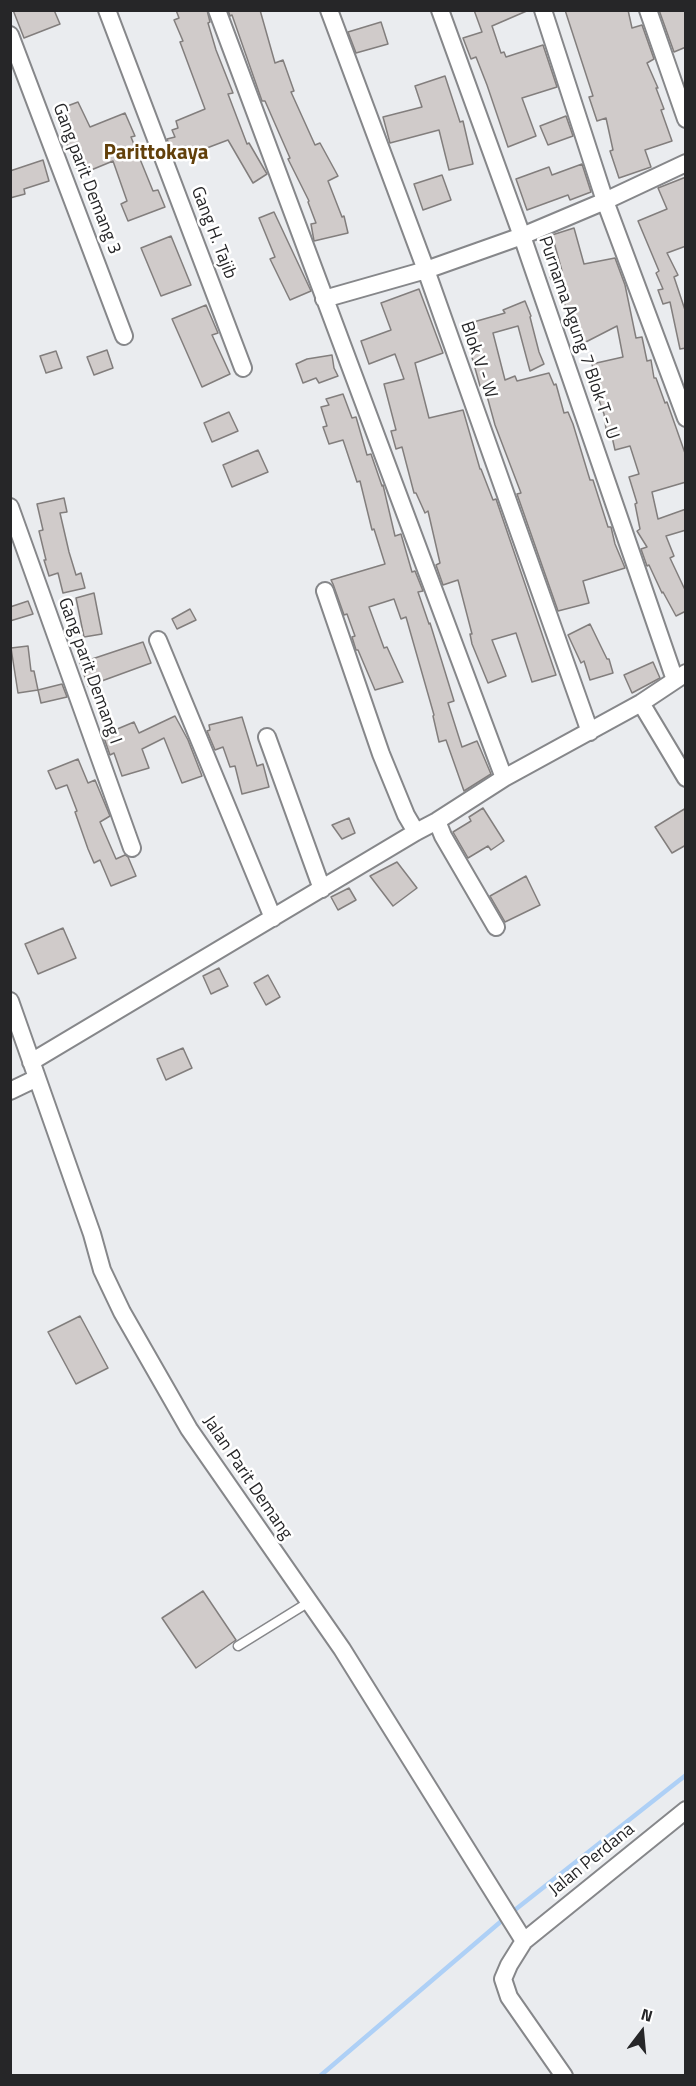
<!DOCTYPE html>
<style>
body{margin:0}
#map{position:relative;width:696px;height:2086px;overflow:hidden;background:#eaecef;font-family:"Titillium Web",sans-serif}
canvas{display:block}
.frame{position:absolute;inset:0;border:12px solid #262628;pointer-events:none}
.north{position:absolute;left:612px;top:2002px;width:60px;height:60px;-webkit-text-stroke:4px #fff;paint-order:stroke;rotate:16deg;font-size:16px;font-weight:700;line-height:24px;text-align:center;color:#262628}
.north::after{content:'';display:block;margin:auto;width:21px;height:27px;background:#262628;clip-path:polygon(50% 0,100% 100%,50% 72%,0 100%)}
</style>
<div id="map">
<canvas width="696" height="2086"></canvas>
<div class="frame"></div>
<div class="north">N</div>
</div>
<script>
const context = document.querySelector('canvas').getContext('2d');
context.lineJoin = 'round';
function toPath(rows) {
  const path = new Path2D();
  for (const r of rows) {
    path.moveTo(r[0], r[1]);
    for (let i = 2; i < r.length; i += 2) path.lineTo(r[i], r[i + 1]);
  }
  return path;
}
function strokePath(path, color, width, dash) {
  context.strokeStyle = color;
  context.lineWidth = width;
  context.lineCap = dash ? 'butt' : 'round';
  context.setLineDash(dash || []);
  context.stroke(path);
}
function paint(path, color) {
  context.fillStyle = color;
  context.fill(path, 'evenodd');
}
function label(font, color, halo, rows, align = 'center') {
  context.font = font + ' "Titillium Web",sans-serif';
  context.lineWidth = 5;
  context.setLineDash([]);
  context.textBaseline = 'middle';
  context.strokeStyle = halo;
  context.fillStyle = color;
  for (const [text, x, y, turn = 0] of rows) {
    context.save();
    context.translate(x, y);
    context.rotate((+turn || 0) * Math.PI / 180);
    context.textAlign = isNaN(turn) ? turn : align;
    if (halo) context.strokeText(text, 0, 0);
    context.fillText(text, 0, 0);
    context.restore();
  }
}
const stream = toPath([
 [511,1913,686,1775],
 [320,2076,505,1918]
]);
const building = toPath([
 [13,10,54,10,60,24,24,38,13,10],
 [176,10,207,10,210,22,208,23,216,50,233,93,228,94,247,144,249,143,267,174,253,183,228,140,183,157,180,149,172,152,167,139,175,137,172,130,178,128,176,121,205,109,180,42,183,41,174,20,179,18,176,10],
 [228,10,260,10,275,63,283,60,294,91,291,92,315,145,320,143,338,176,328,181,342,217,344,216,348,233,314,241,311,224,316,223,308,202,309,201,288,159,290,158,265,101,262,101,232,15,230,16,228,10],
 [474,10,529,10,492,26,501,53,504,52,506,57,543,45,557,87,522,98,536,136,508,147,487,85,476,57,471,59,463,38,482,32,474,10],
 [565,10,628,10,632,28,642,25,654,59,647,63,658,88,656,88,664,109,661,110,672,141,645,150,651,167,619,178,610,151,613,150,606,118,597,121,589,97,593,96,565,10],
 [659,10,686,10,686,47,674,52,659,10],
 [381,22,388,44,356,53,348,32,381,22],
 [445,76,460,122,463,121,473,164,449,170,439,130,390,143,383,117,422,107,415,86,445,76],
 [78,102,90,127,125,113,135,136,131,137,153,191,158,190,165,207,128,221,121,204,127,201,113,161,79,175,54,111,78,102],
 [566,116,573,136,548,145,540,126,566,116],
 [43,160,49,181,24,189,25,194,10,198,10,171,43,160],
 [582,164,591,192,570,200,568,195,527,210,516,179,549,167,552,175,582,164],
 [442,175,451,200,423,210,414,184,442,175],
 [686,177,686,246,667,253,678,275,674,277,686,313,686,348,680,349,670,302,663,304,658,290,663,289,656,273,659,271,638,221,667,209,658,188,686,177],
 [274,212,311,291,290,300,270,259,275,257,259,218,274,212],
 [574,228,584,264,615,258,625,285,636,338,642,337,647,361,651,360,654,378,656,378,665,403,667,402,686,456,686,482,652,492,658,519,686,509,686,530,666,536,674,556,670,558,686,592,686,611,676,616,663,592,662,593,649,565,647,566,641,549,647,547,637,531,640,529,635,504,637,503,629,477,639,474,630,446,615,450,610,428,606,429,604,414,595,389,597,388,592,364,623,357,617,326,578,346,569,328,572,327,562,296,560,297,550,277,562,271,552,235,574,228],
 [171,236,191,285,161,296,141,248,171,236],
 [419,289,443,353,415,363,429,418,463,410,480,469,481,469,493,500,496,499,556,675,532,682,516,633,492,640,506,676,488,683,472,644,470,634,472,634,458,580,443,585,436,565,440,563,428,511,425,513,416,493,414,493,402,447,396,449,391,431,396,430,384,384,404,379,395,354,369,364,361,341,391,330,381,303,419,289],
 [525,301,531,316,530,317,539,352,544,364,530,371,518,326,493,333,505,380,515,376,517,381,549,373,554,385,556,384,564,413,568,412,573,424,590,480,593,480,608,527,611,527,615,544,625,568,583,581,589,603,558,611,517,494,521,493,495,425,484,385,480,386,463,325,505,313,503,310,525,301],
 [206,305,218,333,212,335,230,374,202,387,172,319,206,305],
 [107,350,113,368,94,375,87,357,107,350],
 [56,351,62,368,46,373,40,356,56,351],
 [332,355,334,368,338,376,319,383,316,378,303,383,296,364,307,359,332,355],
 [343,394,352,418,356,417,367,455,371,454,382,486,383,485,395,536,401,534,412,572,415,571,423,591,418,592,429,624,430,623,454,701,448,703,462,747,477,741,491,774,464,791,446,740,439,742,433,716,434,715,406,617,401,619,394,599,369,607,384,648,387,647,403,682,375,690,358,650,356,650,352,637,355,636,347,614,344,615,333,584,331,580,385,564,374,529,372,530,360,481,357,482,343,440,329,444,323,427,327,426,321,407,329,405,326,399,343,394],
 [229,412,238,431,212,442,204,423,229,412],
 [258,450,268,472,232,487,223,465,258,450],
 [64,498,67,512,60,513,69,552,76,575,81,573,85,588,63,593,58,573,49,576,44,560,46,560,39,531,43,530,37,504,64,498],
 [94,593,102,634,84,637,76,598,94,593],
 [28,601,33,614,10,621,10,607,28,601],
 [190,609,196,620,177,629,172,619,190,609],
 [590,624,607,659,609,659,613,673,590,680,584,661,581,663,568,635,590,624],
 [143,642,151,663,88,686,80,663,143,642],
 [28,646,31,671,34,671,38,690,18,693,11,648,28,646],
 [653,662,660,678,632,693,624,675,653,662],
 [62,684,67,697,41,703,38,690,62,684],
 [175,716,188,740,202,776,182,783,164,738,142,749,149,768,122,776,114,753,110,755,103,735,134,722,139,733,175,716],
 [242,717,257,766,263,764,269,787,242,794,235,766,230,767,223,747,215,750,207,731,210,730,209,725,242,717],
 [78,759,88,783,95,780,110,816,100,822,116,859,125,855,128,857,136,876,111,886,100,860,94,863,88,849,75,812,77,811,67,785,56,789,48,771,78,759],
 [483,808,504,841,491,850,488,846,468,858,453,832,471,821,469,817,483,808],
 [686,808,686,845,672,853,655,827,686,808],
 [349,818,355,833,342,839,332,825,349,818],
 [397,862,417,888,393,906,370,876,397,862],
 [526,876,540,905,505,922,490,896,526,876],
 [349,888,356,900,338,910,331,897,349,888],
 [63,928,76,958,38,974,25,944,63,928],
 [219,968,228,986,211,994,203,976,219,968],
 [268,975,280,997,266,1005,254,983,268,975],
 [183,1048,192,1068,166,1080,157,1059,183,1048],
 [80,1316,108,1368,76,1384,48,1332,80,1316],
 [203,1591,236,1640,196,1668,162,1618,203,1591]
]);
const service = toPath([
 [238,1646,309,1602]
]);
const minor = toPath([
 [107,10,243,368],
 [217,10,504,778],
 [329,10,426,270,590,732],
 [440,10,522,236,675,680],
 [543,10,605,201,686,418],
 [648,10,686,119],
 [10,35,124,336],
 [324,299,426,270,522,236,605,201,686,163],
 [10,507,132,848],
 [325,591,381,754,406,815,416,832],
 [158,640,273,918],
 [641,703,686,778],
 [267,737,322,889],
 [437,821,443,836,496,927],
 [10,1001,92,1234,102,1270,122,1312,189,1429,342,1649,524,1941],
 [31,1062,416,832,437,821,504,778,641,703,686,673],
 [10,1091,37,1078],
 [564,2076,509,1997,503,1979,509,1965,524,1941,686,1810]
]);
const streetNames = [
 ["Gang parit Demang 3",86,179,69],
 ["Gang H. Tajib",213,233,69],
 ["Purnama Agung 7 Blok T - U",578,338,71],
 ["Blok V - W",478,360,71],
 ["Gang parit Demang I",89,671,70],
 ["Jalan Parit Demang",247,1478,56],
 ["Jalan Perdana",592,1860,-39]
];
const quarterNames = [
 ["Parittokaya",156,154]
];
strokePath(stream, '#aed0f6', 4.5);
paint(building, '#d0cbca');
strokePath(building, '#827e7d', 1.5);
strokePath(service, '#86878a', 11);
strokePath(minor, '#86878a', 20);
strokePath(service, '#fff', 8);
strokePath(minor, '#fff', 16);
label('18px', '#262628', '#fff', streetNames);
label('bold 21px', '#62400a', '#fff', quarterNames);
</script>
